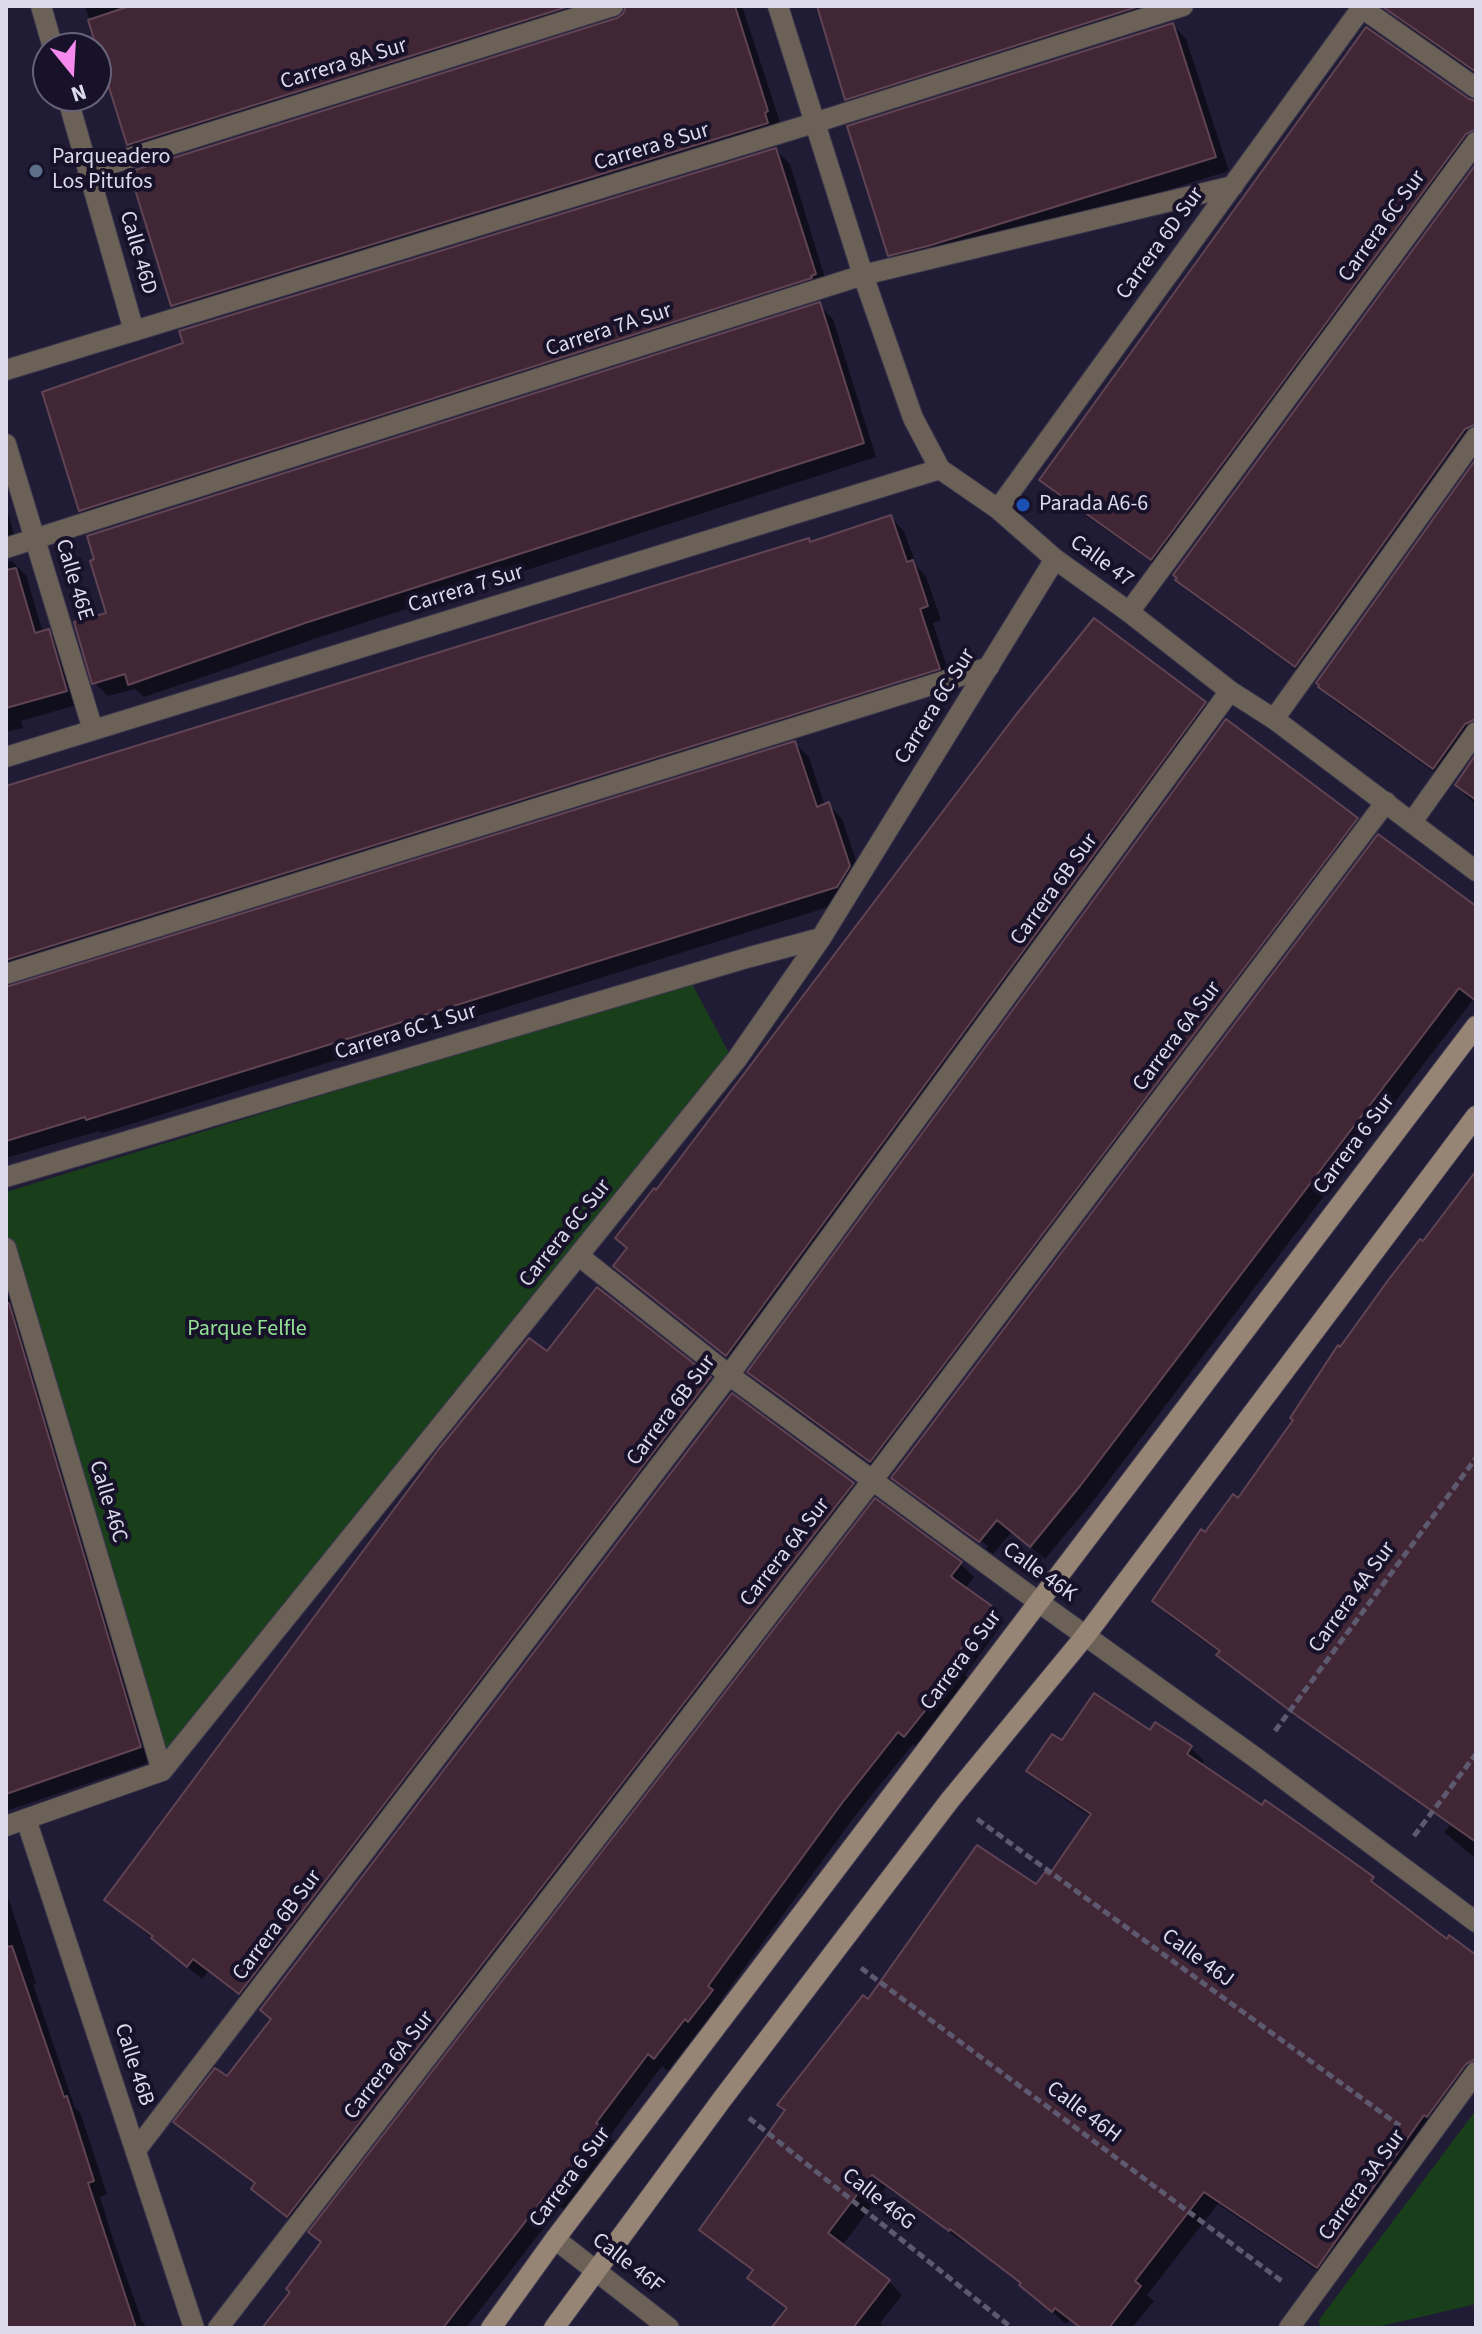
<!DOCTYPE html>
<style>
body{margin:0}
#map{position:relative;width:1482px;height:2334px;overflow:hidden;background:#211c35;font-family:"Source Sans 3",sans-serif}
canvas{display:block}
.frame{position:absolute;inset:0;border:8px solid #dcdaeb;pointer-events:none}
.north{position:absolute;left:32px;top:32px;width:80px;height:80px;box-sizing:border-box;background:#17122a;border:2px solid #666277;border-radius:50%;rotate:162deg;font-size:22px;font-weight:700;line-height:32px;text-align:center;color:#dcdaeb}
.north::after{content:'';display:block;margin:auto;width:28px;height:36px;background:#f589ee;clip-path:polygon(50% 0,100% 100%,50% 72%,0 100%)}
</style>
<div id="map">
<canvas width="1482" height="2334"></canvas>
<div class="frame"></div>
<div class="north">N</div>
</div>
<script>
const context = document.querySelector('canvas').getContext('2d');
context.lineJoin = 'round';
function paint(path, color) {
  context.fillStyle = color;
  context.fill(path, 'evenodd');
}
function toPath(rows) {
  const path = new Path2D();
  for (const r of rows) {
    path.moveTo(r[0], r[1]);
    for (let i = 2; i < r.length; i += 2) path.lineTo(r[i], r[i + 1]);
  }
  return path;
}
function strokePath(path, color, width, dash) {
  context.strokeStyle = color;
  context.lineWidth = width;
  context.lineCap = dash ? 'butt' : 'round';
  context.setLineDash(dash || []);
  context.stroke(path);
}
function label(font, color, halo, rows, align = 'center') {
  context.font = font + ' "Source Sans 3",sans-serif';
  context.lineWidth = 8;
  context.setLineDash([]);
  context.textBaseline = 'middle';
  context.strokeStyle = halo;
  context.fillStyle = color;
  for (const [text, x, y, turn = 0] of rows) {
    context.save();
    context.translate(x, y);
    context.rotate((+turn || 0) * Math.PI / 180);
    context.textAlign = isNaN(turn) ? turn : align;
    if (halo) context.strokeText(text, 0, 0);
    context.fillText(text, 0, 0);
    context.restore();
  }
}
const green = toPath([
 [691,982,729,1053,166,1758,6,1238,6,1192],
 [1476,2110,1476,2304,1373,2328,1320,2328,1319,2320]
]);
const shadow = toPath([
 [85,6,742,6,781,125,187,319,173,305,618,20,625,15,627,7,142,158,129,144],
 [818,6,1194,6,861,112,847,98],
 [1476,6,1476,74,1400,21,1386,7],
 [1173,25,1186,39,1229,171,943,259,904,268,890,254],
 [1468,101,1476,101,1476,152,1166,572,1055,494,1041,480],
 [776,150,790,164,828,288,95,524,81,510,186,344],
 [1476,167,1476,447,1310,680,1192,594,1178,580],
 [819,305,833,319,876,457,320,637,144,697,135,689,108,696,94,682,109,614],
 [1476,463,1476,742,1448,782,1334,701,1320,687],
 [6,506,18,548,9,554,8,562,12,561,26,575,43,633,48,631,62,645,80,704,21,721,23,728,6,732],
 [890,517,904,531,917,567,926,576,941,620,933,623,952,683,9,980,6,987,6,789,812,544],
 [1204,704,1218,717,741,1368,615,1266,628,1249,657,1192],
 [795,743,809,757,825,806,829,805,842,819,863,881,851,900,102,1133,99,1131,6,1158,6,987],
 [1476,759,1476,805,1457,787],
 [1356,819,1370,833,885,1475,764,1386,750,1372],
 [1476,909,1476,1002,1473,1000,1442,1040,1094,1500,1045,1559,1012,1532,993,1554,986,1549,988,1546,906,1486,906,1490,894,1477],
 [1476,1175,1476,1859,1444,1832,1450,1825,1232,1668,1219,1655,1220,1653,1168,1615,1154,1601,1205,1534,1238,1501,1341,1350],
 [6,1256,154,1761,6,1811],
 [547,1354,710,1379,723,1392,254,2006,208,1972,202,1979,106,1900],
 [853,1484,866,1498,302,2229,267,2203,253,2189,256,2185,190,2136,176,2122,228,2079,273,2020],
 [875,1501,961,1564,974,1577,965,1589,991,1608,1004,1621,965,1675,972,1682,918,1749,913,1744,855,1816,721,2000,725,2005,703,2034,699,2031,668,2071,662,2066,609,2137,614,2141,565,2210,560,2207,466,2328,264,2328,292,2293,322,2244,311,2232],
 [1150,1733,1191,1748,1204,1761,1201,1766,1372,1879,1386,1892,1384,1894,1447,1941,1476,1957,1476,2085,1331,2280,1218,2204,1147,2295,1154,2301,1132,2328,1080,2328,1070,2320,1066,2324,1022,2284,965,2241,963,2242,886,2187,842,2246,889,2281,902,2295,880,2323,885,2328,787,2328,788,2310,750,2278,754,2272,715,2243,702,2230,868,2002,1050,1878,1091,1817,1042,1784,1029,1771,1062,1743],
 [6,1891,36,1983,33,1984,75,2108,80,2112,107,2194,100,2197,112,2236,142,2321,147,2328,6,2328]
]);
const building = toPath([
 [130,6,570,6,127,145,88,20,130,6],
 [626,6,735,6,768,111,765,113,768,123,171,306,133,183,139,181,135,170,617,18,623,14,626,6],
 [817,6,1140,6,845,100,817,6],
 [1384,6,1476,6,1476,72,1383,7,1384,6],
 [1173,23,1216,157,928,246,888,256,847,126,1173,23],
 [1366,27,1469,99,1476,101,1476,129,1466,134,1151,560,1039,480,1366,27],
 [776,148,816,274,811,276,812,278,79,511,42,392,183,343,179,331,776,148],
 [1476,164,1476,424,1465,429,1295,667,1175,580,1177,578,1173,575,1476,164],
 [820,302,864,443,305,623,128,685,125,674,92,684,74,622,106,613,90,561,94,559,87,536,820,302],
 [1476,459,1476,719,1465,724,1433,769,1318,687,1319,685,1316,683,1476,459],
 [891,515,907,562,913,560,928,606,920,609,940,669,6,960,6,786,809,538,810,542,891,515],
 [16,568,35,633,49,629,67,691,6,708,6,570,16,568],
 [1094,618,1206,702,726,1356,613,1266,627,1248,615,1238,654,1188,656,1190,1015,716,1094,618],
 [1226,719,1358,818,870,1462,747,1372,1226,719],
 [795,741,817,807,829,802,850,866,837,887,86,1120,85,1117,6,1141,6,987,795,741],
 [1476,754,1476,800,1455,785,1476,754],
 [1378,834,1476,906,1476,1001,1459,988,1080,1486,1030,1547,997,1520,979,1542,891,1478,1378,834],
 [1476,1171,1476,1842,1300,1718,1216,1655,1220,1651,1152,1601,1201,1529,1205,1532,1233,1494,1238,1498,1293,1420,1290,1418,1338,1345,1340,1347,1389,1279,1420,1239,1423,1241,1476,1171],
 [597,1287,711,1377,239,1994,193,1959,187,1967,151,1938,153,1936,104,1900,438,1450,529,1338,547,1351,597,1287],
 [9,1303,141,1747,6,1794,6,1304,9,1303],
 [732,1393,854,1483,287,2217,251,2189,255,2183,173,2122,215,2068,227,2076,271,2019,260,2010,732,1393],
 [875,1498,962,1562,951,1576,954,1579,992,1606,952,1661,960,1667,904,1737,898,1732,842,1803,708,1986,713,1990,688,2022,685,2019,654,2059,648,2054,596,2123,601,2126,550,2198,546,2195,443,2328,262,2328,290,2292,286,2289,321,2242,308,2232,875,1498],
 [1094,1693,1150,1730,1155,1722,1192,1746,1187,1754,1262,1805,1265,1800,1301,1825,1374,1877,1371,1881,1447,1939,1449,1935,1476,1955,1476,2059,1466,2064,1427,2117,1424,2115,1317,2268,1204,2192,1135,2281,1141,2286,1109,2328,1081,2328,1055,2308,1052,2312,1019,2285,1021,2283,950,2229,949,2231,872,2175,828,2233,890,2280,853,2328,771,2328,787,2308,747,2278,753,2270,699,2230,785,2110,777,2105,863,1995,868,1999,977,1845,1036,1884,1045,1872,1049,1875,1091,1814,1026,1771,1052,1734,1062,1740,1094,1693],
 [12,1946,64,2097,67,2096,94,2181,88,2183,136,2328,6,2328,6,1947,12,1946]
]);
const path = toPath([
 [1275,1731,1476,1458],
 [977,1819,1400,2126],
 [1414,1836,1476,1754],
 [861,1968,1283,2282],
 [749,2118,1012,2328]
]);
const lane = toPath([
 [88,171,613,6],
 [134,331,814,123,1183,6],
 [1129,612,1476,142],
 [1274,719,1476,437],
 [1412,822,1476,732],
 [6,974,989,667],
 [579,1256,729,1375,1037,1601],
 [136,2150,729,1375,1230,691],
 [218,2328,872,1481,1386,802],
 [1289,2328,1476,2072]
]);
const street = toPath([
 [41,6,53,48],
 [778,6,863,275,913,418,940,469,998,509,1055,559,1129,612,1230,691,1274,719,1476,871],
 [1362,8,1476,88],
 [6,370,134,331,67,96],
 [6,444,93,730],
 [998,509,1363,6],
 [6,548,863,275,1233,186],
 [6,757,940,469],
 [6,1177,750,957,821,938],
 [6,1248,162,1771],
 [1037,1601,1256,1758,1476,1922],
 [26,1819,194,2328],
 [6,1826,162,1771,737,1059,821,938,1055,559],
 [555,2239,669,2328]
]);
const secondary = toPath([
 [491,2328,555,2239,1476,1026],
 [554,2328,723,2098,950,1800,1086,1635,1476,1116]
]);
const markers = [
 [36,171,8,"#5c6f8a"],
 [1023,505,8,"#1a4fb4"]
];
const streetNames = [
 ["Carrera 8A Sur",344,65,-17],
 ["Carrera 8 Sur",652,148,-17],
 ["Carrera 6C Sur",1383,227,-54],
 ["Carrera 6D Sur",1161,244,-54],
 ["Calle 46D",137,253,74],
 ["Carrera 7A Sur",609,331,-18],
 ["Calle 47",1101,562,36],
 ["Calle 46E",73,580,73],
 ["Carrera 7 Sur",466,590,-17],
 ["Carrera 6C Sur",936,707,-58],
 ["Carrera 6B Sur",1055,890,-54],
 ["Carrera 6C 1 Sur",406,1033,-17],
 ["Carrera 6A Sur",1178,1037,-53],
 ["Carrera 6 Sur",1355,1145,-53],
 ["Carrera 6C Sur",566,1234,-51],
 ["Carrera 6B Sur",672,1411,-53],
 ["Calle 46C",107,1502,73],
 ["Carrera 6A Sur",786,1553,-52],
 ["Calle 46K",1039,1573,36],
 ["Carrera 4A Sur",1353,1598,-54],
 ["Carrera 6 Sur",962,1661,-53],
 ["Carrera 6B Sur",278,1926,-53],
 ["Calle 46J",1197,1959,36],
 ["Calle 46B",133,2065,72],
 ["Carrera 6A Sur",390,2066,-52],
 ["Calle 46H",1083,2113,37],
 ["Carrera 6 Sur",571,2178,-53],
 ["Carrera 3A Sur",1363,2186,-54],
 ["Calle 46G",878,2200,38],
 ["Calle 46F",627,2264,38]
];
const poiNames = [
 ["Parqueadero",52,158],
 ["Los Pitufos",52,183],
 ["Parada A6-6",1039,505]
];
const parkNames = [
 ["Parque Felfle",247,1330]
];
paint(green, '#183f1a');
paint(shadow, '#0007');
paint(building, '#412636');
strokePath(building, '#604454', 2);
strokePath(lane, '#3b374e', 22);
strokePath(street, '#3b374e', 22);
strokePath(secondary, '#3b374e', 22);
strokePath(path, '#5d596f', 5, [8, 4]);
strokePath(lane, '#6b6156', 20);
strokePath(street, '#6b6156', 20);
strokePath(secondary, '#968575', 20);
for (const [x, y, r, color] of markers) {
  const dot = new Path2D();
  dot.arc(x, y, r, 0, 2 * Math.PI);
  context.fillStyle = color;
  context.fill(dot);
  strokePath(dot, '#17122a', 3);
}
label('22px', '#dcdaeb', '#17122a', streetNames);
label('22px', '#dcdaeb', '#17122a', poiNames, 'left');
label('22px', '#94e195', '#17122a', parkNames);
</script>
